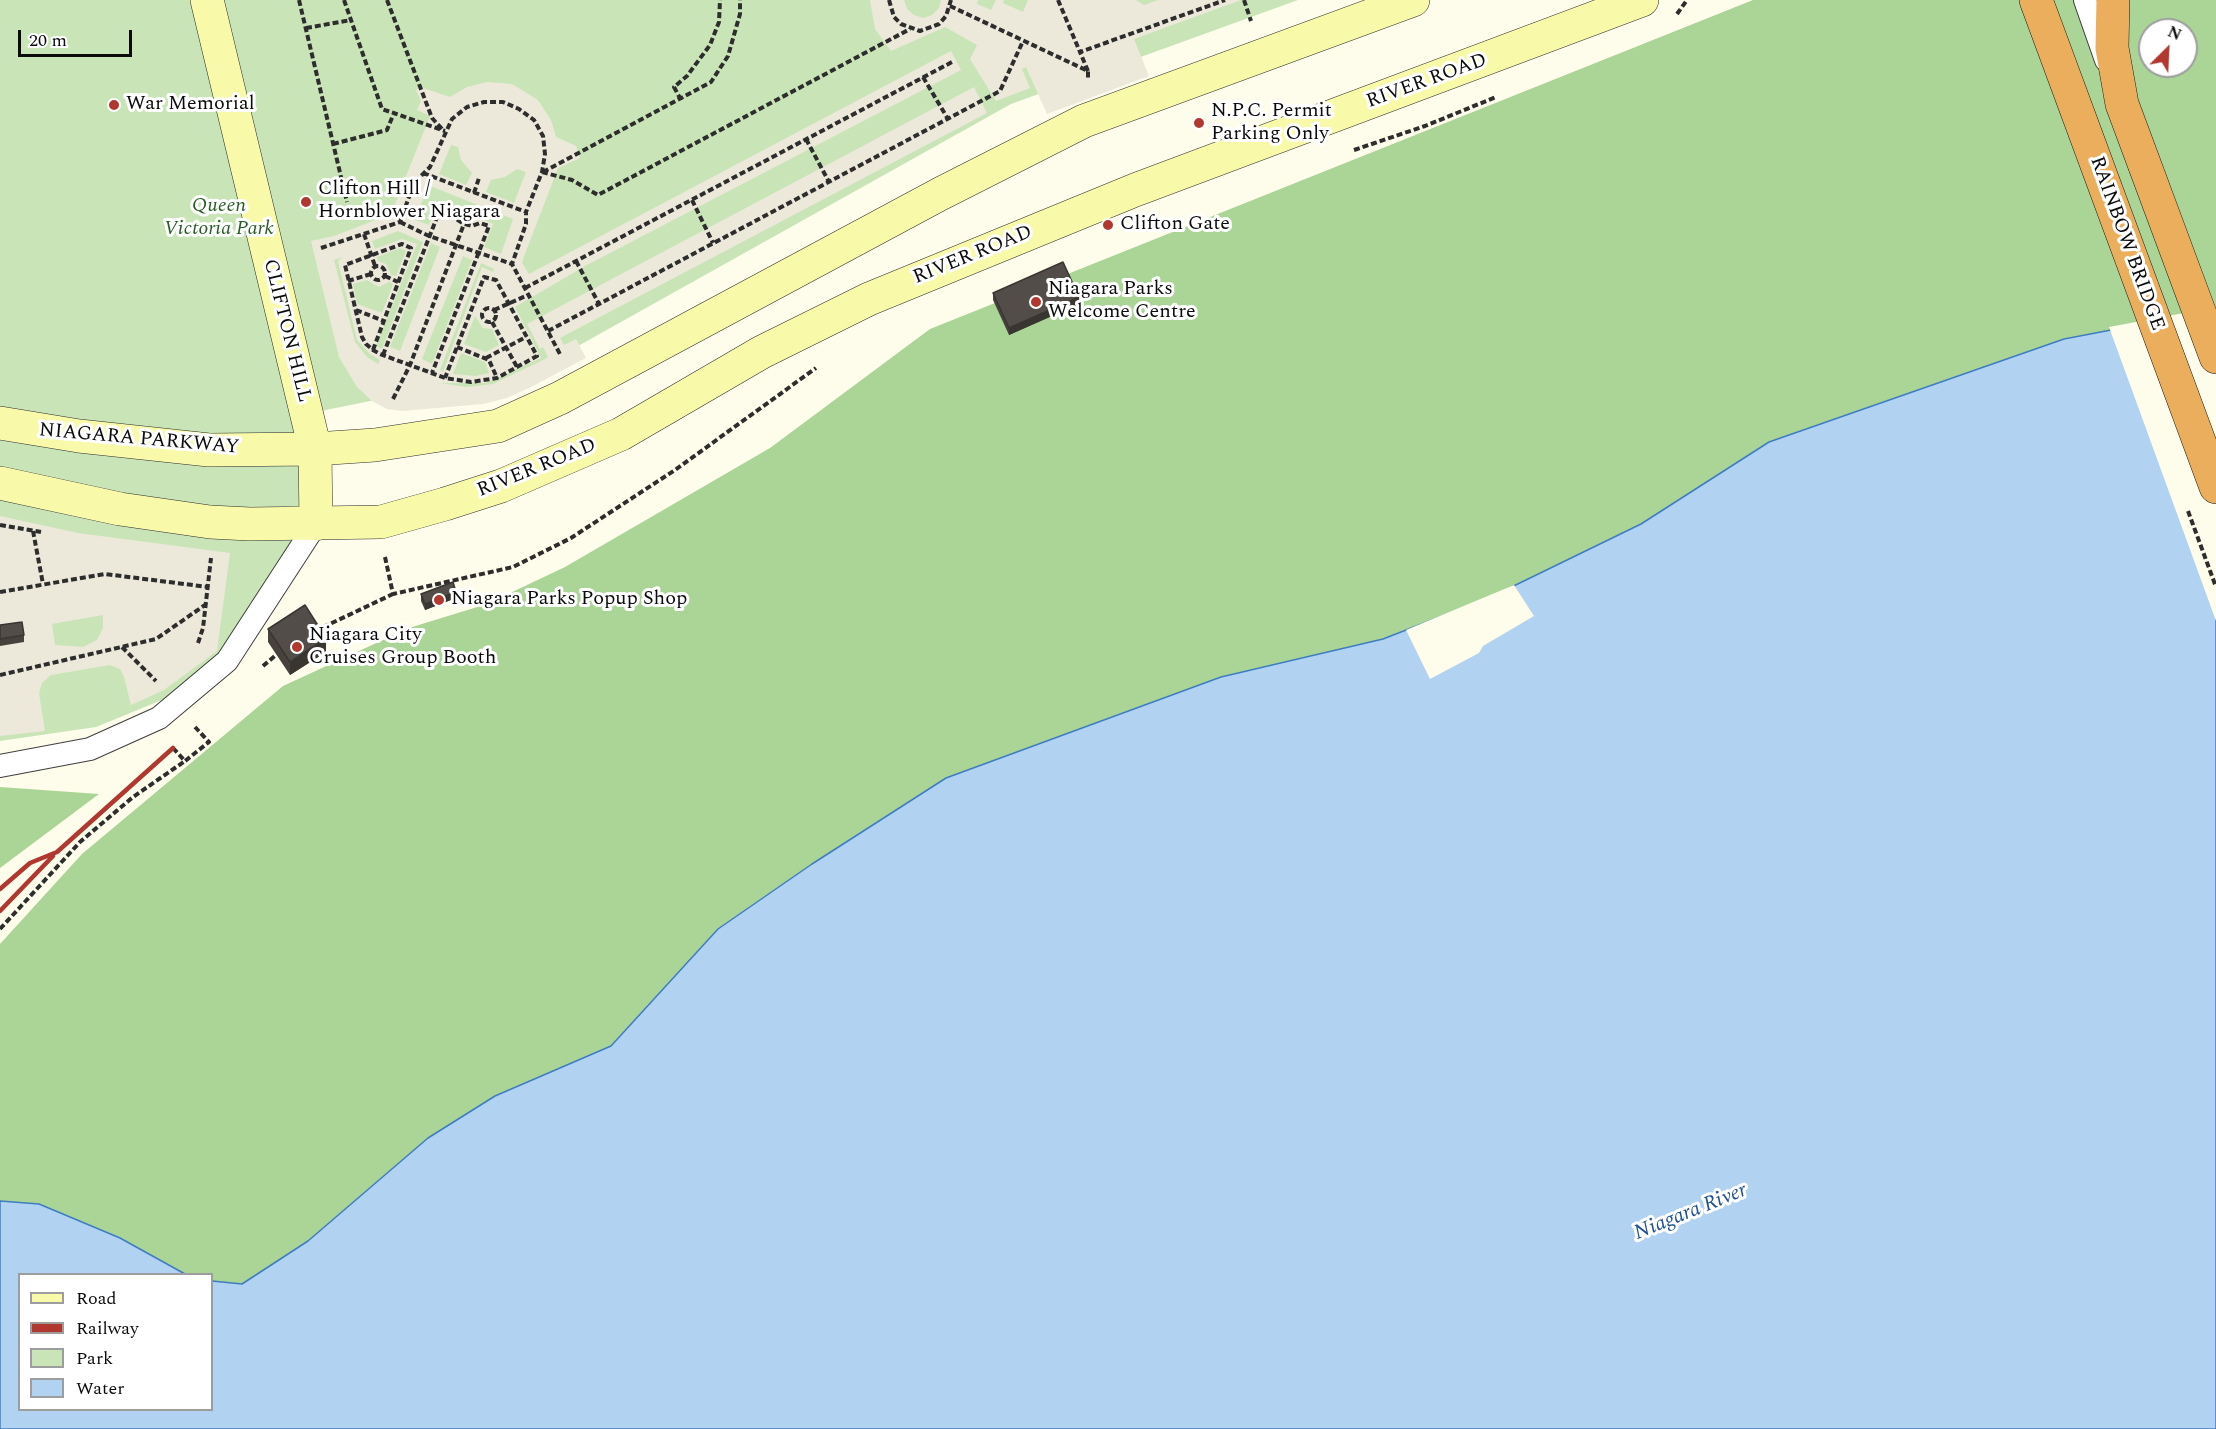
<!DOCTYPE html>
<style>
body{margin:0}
#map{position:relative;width:2216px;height:1429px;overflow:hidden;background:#fefcea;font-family:Spectral,serif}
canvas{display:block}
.legend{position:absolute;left:18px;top:1273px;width:195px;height:138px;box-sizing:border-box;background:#fff;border:2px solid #9d9d9d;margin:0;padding:8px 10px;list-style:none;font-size:18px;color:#0b0b0b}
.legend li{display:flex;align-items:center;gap:12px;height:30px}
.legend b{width:30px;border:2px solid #9d9d9d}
.north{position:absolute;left:2138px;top:18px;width:60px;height:60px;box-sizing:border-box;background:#fff;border:2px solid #9d9d9d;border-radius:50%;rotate:24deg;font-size:16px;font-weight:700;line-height:24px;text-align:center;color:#0b0b0b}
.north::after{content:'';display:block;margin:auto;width:21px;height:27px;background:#b0382e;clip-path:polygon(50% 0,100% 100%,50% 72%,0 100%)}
.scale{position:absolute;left:18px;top:30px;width:114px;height:27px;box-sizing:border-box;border:3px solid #0b0b0b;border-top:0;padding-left:8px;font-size:18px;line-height:21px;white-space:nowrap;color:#0b0b0b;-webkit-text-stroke:4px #fff;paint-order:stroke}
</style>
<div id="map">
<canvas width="2216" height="1429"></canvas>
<ul class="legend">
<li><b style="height:8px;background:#f8f9a9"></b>Road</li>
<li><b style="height:8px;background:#b0382e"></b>Railway</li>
<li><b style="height:16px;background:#c9e5b7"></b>Park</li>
<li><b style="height:16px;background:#b2d2f1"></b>Water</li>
</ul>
<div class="north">N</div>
<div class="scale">20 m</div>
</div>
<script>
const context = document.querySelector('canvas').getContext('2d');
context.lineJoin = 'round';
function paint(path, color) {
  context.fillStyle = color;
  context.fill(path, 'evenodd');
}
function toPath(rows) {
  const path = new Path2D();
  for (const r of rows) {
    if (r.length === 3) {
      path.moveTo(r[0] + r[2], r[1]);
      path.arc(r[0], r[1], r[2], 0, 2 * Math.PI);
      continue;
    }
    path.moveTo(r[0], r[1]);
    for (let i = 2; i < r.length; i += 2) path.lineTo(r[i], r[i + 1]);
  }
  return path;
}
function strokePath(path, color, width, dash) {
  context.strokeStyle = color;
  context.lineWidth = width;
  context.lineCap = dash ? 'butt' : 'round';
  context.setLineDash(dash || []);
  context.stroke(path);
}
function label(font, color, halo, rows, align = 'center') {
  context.font = font + ' Spectral,serif';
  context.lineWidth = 6;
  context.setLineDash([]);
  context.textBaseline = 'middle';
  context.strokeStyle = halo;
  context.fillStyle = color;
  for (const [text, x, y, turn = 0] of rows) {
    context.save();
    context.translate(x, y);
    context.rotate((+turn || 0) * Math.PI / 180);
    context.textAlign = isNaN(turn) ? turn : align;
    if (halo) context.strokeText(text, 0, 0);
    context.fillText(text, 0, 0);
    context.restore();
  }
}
const green = toPath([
 [0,0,1298,0,1011,104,510,384,497,388,439,387,321,411,316,524,242,639,174,695,96,727,0,741]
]);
const forest = toPath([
 [1753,0,2216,0,2216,310,2064,339,1769,442,1641,524,1491,597,1383,639,1221,677,946,778,718,929,611,1046,495,1096,308,1241,242,1284,212,1281,212,1274,185,1274,120,1238,0,1201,0,944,82,854,283,686,409,628,487,604,565,567,770,448,930,329],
 [2150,30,2186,30,2186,66,2150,66],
 [0,787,99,794,0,868]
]);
const plaza = toPath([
 [870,0,904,0,907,9,914,15,923,18,932,15,939,8,941,0,978,0,977,4,991,10,996,0,1004,0,1003,3,1023,12,1028,0,1136,0,1144,5,1158,0,1241,0,1134,39,1149,76,1047,114,1026,67,1022,69,1030,88,996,101,970,59,977,45,945,27,891,51,875,29],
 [951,51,961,70,585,266,515,307,541,358,486,383,440,383,466,387,493,384,545,359,548,357,543,347,540,349,527,324,974,87,987,113,560,338,564,345,576,339,586,358,529,388,507,398,483,404,402,411,387,409,372,401,357,387,339,357,311,241,334,236,391,214,430,116,417,110,421,101,416,90,420,87,450,97,467,87,487,82,512,84,538,100,551,120,556,137,576,146,580,158,558,168,523,259,522,263,529,274],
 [451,145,458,147,461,160,472,173,466,185,439,174],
 [517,169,526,172,514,203,486,192,491,180,505,177],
 [428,185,513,219,501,254,484,247,493,224,478,217,472,221,457,214,455,209,439,202,429,225,415,220],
 [398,231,423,242,382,349,376,346,417,244,402,239,375,249,372,241],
 [431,243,440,247,400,351,390,347],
 [400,248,406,251,396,276,391,275,386,264,378,261,377,257],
 [463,256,472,260,432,364,422,359],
 [343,257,338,261,357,340,370,354,380,360,378,364,367,357,355,342,334,260],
 [481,263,494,269,493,272,482,267,443,372,440,370],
 [367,280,379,287,389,282,393,284,382,313,357,304,353,284],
 [475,316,483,328,492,329,499,345,486,352,464,344],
 [461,353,485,362,489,373,476,376,453,374],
 [0,516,78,533,230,553,217,651,164,690,131,705,124,677,120,669,110,665,51,675,42,683,39,693,45,731,0,736],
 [103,615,103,628,97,640,83,647,55,645,52,624]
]);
const water = toPath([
 [2216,310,2216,1429,0,1429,0,1201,39,1204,120,1238,185,1274,20,1274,20,1410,212,1410,212,1281,242,1284,308,1241,428,1138,495,1096,611,1046,718,929,812,864,946,778,1221,677,1383,639,1491,597,1641,524,1769,442,2064,339,2216,310]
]);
const pier = toPath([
 [2216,307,2216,621,2109,327],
 [1514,585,1534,616,1483,646,1479,653,1430,679,1406,630]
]);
const path = toPath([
 [299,0,347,202],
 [344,0,382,109,445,131],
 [387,0,432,118,442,129],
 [889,0,894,17,901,24,920,31,939,24,946,16,951,0],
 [1058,0,1080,52],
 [1244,0,1251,21],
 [950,6,1088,71,1088,80],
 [1677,14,1687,0],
 [306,28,351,20],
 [1088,71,1080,52,1225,0],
 [923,77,948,119],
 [681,100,674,87,687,76,710,45,719,22,720,0],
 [806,139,829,182],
 [333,144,387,130,394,113],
 [1354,150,1425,126,1496,97],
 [542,172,572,180,598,195,910,29],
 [543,172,711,82,728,56,740,14,740,0],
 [423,173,526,212],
 [474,193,479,178],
 [692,200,713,243],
 [400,222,429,236,512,264],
 [364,234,375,266],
 [321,248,400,222,414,183,430,167,452,119,467,107,484,102,503,102,519,109,534,120,543,136,545,154,542,172,526,212,526,224,512,264,561,356],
 [576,261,599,304],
 [378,273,7],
 [385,276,398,282],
 [348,281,371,274],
 [525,288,954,61],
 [489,315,7],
 [356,310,384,321],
 [494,310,528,295],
 [492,322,517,367],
 [548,331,1000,91,1023,41],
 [457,347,489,360,497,378],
 [373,350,411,248,402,244,345,265,362,337,366,344,373,350,380,354,445,378,471,382,497,378,537,356,496,280,484,277,445,378],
 [383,355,441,207,450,211,456,219,464,224,472,226,480,223,489,226,432,373],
 [486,358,526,337],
 [393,399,410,365,464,224],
 [2188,511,2216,587],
 [0,525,41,532],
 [33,531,43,584],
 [385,557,393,594,513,567,571,538,675,470,816,368],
 [0,592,105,574,208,587],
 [315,631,393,594],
 [198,643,203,628,211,558],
 [122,647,156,681],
 [263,666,276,655],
 [0,675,156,639,205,605],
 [173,748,185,761,209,742,195,727],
 [0,929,80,842,133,797,185,761]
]);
const lane = toPath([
 [2085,0,2106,60],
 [0,766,90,749,159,718,227,661,316,524]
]);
const secondary = toPath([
 [207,0,315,449,316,524],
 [0,423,79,436,209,450,315,449,375,445,498,426,560,398,940,194,1084,121,1413,0],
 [0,483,120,509,210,522,250,524,381,522,445,504,501,486,621,434,762,352,869,299,1135,190,1642,0]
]);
const highway = toPath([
 [2036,0,2216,487],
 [2113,0,2112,48,2122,104,2216,357]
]);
const rail = toPath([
 [0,889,30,863,57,852,173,748],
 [0,911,53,856]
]);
const wall = toPath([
 [993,293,1079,304,1009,335,993,300],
 [421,594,456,598,425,610,421,601],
 [0,625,24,635,24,642,0,646],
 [268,629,326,652,290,675,268,642]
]);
const shadedWall = toPath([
 [1079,297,1079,304,1009,335,1009,328],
 [456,592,456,598,425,610,425,604],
 [326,638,326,652,290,675,290,662]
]);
const building = toPath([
 [1063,262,1079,297,1009,328,993,293,1063,262],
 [453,582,456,592,425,604,421,594,453,582],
 [305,605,326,638,290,662,268,629,305,605],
 [22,622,24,635,0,639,0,625,22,622]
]);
const markers = [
 [114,105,6,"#b0382e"],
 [1199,123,6,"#b0382e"],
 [306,202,6,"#b0382e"],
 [1108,225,6,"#b0382e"],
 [1036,302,6,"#b0382e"],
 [439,600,6,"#b0382e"],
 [297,647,6,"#b0382e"]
];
const streetNames = [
 ["RIVER ROAD",1427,82,-20],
 ["RAINBOW BRIDGE",2126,244,70],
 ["RIVER ROAD",973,256,-22],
 ["CLIFTON HILL",286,331,76],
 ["NIAGARA PARKWAY",139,440,5],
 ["RIVER ROAD",537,469,-22]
];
const poiNames = [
 ["War Memorial",126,105],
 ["N.P.C. Permit",1211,112],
 ["Parking Only",1211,135],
 ["Clifton Hill /",318,190],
 ["Hornblower Niagara",318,213],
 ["Clifton Gate",1120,225],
 ["Niagara Parks",1048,290],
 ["Welcome Centre",1048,313],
 ["Niagara Parks Popup Shop",451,600],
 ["Niagara City",309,636],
 ["Cruises Group Booth",309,659]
];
const parkNames = [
 ["Queen",219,207],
 ["Victoria Park",219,230]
];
const waterNames = [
 ["Niagara River",1691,1213,-22]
];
paint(green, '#c9e5b7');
paint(forest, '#abd497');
paint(plaza, '#ece9db');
paint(water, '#b2d2f1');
strokePath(water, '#3f7dc3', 1.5);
paint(pier, '#fefcea');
strokePath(lane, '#3e3e3e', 24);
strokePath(secondary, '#2d2d2d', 34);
strokePath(highway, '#1c1c1c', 34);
strokePath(path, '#2d2d2d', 4, [6, 3]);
strokePath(lane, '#fff', 22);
strokePath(secondary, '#f8f9a9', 33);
strokePath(highway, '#eaae5c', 33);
strokePath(rail, '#b0382e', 4.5);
paint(wall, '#47423e');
paint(shadedWall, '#393632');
paint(building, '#524d48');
strokePath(building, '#393632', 1.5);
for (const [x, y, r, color] of markers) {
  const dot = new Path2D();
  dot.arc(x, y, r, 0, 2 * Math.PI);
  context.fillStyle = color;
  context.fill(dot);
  strokePath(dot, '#fff', 2);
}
label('20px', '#0b0b0b', '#fff', streetNames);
label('20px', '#0b0b0b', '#fff', poiNames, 'left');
label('italic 20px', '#255d21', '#fff', parkNames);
label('italic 21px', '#1e5192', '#fff', waterNames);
</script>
